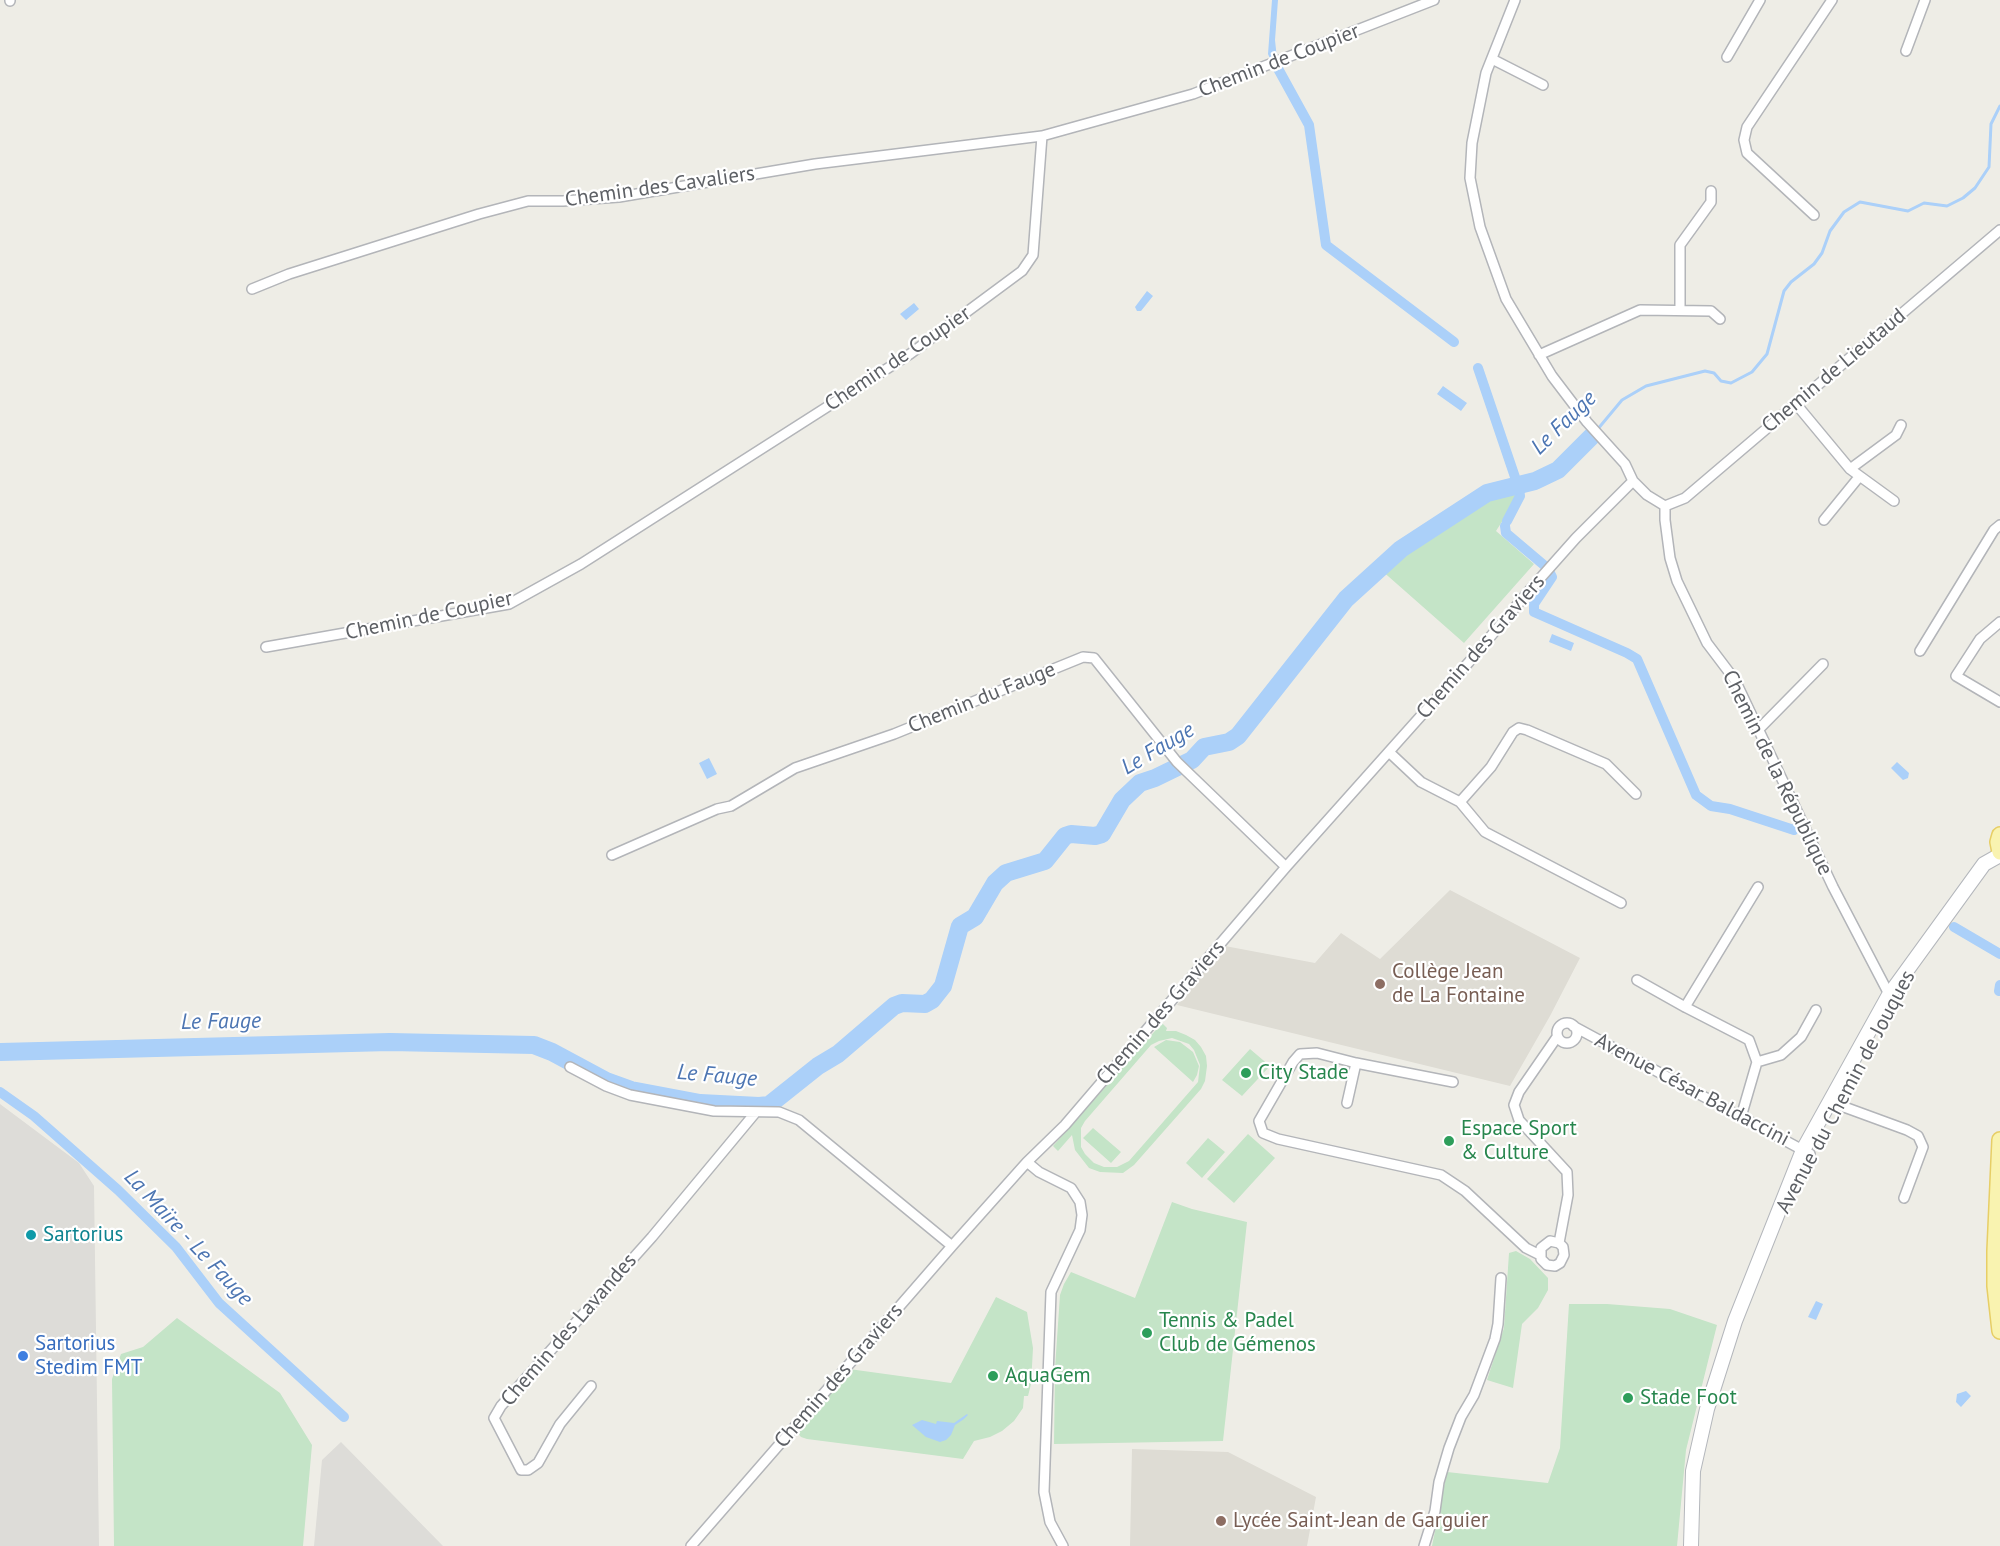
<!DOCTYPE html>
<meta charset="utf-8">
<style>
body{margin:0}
canvas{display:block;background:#eeede6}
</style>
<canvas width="2000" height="1546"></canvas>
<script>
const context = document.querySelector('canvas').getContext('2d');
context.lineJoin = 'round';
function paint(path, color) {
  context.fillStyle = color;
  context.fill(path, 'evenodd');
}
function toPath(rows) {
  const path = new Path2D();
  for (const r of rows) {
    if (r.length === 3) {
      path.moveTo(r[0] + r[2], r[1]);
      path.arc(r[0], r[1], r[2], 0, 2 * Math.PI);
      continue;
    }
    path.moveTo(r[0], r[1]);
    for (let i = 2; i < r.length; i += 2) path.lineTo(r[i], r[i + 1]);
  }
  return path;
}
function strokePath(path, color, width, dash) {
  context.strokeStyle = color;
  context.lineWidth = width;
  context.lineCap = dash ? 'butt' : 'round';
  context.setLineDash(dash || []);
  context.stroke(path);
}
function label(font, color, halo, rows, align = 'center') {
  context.font = font + ' "PT Sans",sans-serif';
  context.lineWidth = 4.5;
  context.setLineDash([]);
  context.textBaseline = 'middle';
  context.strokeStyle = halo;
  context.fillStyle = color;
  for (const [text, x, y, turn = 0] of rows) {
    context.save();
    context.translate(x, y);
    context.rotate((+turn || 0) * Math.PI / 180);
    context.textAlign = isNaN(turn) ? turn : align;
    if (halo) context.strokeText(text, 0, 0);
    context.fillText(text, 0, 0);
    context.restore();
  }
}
const industrial = toPath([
 [0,1104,79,1163,94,1186,99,1546,0,1546],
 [341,1442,443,1546,314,1546,322,1460]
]);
const education = toPath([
 [1450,890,1580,958,1550,1016,1510,1086,1177,1005,1225,946,1315,963,1341,933,1380,959],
 [1132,1449,1228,1452,1316,1497,1307,1546,1130,1546]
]);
const green = toPath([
 [1516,488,1517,498,1496,531,1534,564,1464,643,1380,569,1410,543,1485,495],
 [1162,1023,1167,1028,1166,1031,1176,1031,1186,1035,1195,1040,1201,1047,1206,1056,1207,1066,1205,1081,1201,1089,1134,1165,1123,1173,1100,1172,1089,1168,1075,1150,1072,1135,1058,1151,1053,1146],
 [1172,1038,1189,1044,1194,1050,1200,1065,1198,1082,1129,1161,1117,1167,1104,1167,1094,1163,1085,1154,1081,1147,1081,1128,1085,1121,1151,1045,1159,1041],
 [1166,1040,1180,1042,1193,1052,1199,1066,1197,1075,1193,1082,1154,1047],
 [1250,1049,1270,1066,1242,1096,1222,1080],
 [1093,1128,1121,1152,1111,1163,1083,1138],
 [1248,1134,1275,1158,1234,1203,1207,1179],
 [1208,1138,1225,1152,1202,1178,1186,1163],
 [1172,1202,1192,1209,1247,1222,1223,1441,1054,1444,1055,1368,1060,1295,1064,1284,1071,1272,1135,1298],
 [1516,1251,1530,1259,1548,1278,1548,1290,1538,1308,1522,1324,1513,1388,1487,1380,1504,1328,1509,1253],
 [996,1297,1027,1312,1033,1348,1031,1384,1028,1396,1024,1396,1023,1408,1014,1421,1002,1431,990,1437,974,1441,963,1459,807,1439,801,1437,795,1430,849,1369,951,1383],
 [1569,1304,1607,1304,1670,1309,1717,1325,1686,1450,1677,1546,1432,1546,1447,1472,1548,1483,1560,1448],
 [177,1318,280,1393,312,1445,303,1546,114,1546,112,1379,121,1354,143,1347]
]);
const water = toPath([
 [1272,0,1278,0,1275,40,1277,59,1271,61,1268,54],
 [1147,291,1153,296,1141,311,1137,311,1135,307],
 [914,303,919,309,906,320,900,314],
 [1443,386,1467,403,1461,411,1437,394],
 [1552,634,1574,643,1571,651,1549,642],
 [709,758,717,774,707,779,699,763],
 [1897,762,1909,773,1908,778,1903,780,1891,768],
 [1816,1301,1823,1304,1816,1320,1808,1317],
 [1966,1391,1971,1396,1961,1407,1956,1402,1957,1394],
 [967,1414,968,1415,964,1419,955,1425,951,1435,946,1440,940,1442,926,1437,912,1425,922,1420,936,1424,937,1421,954,1423]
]);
const stream = toPath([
 [1592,436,1622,400,1646,386,1705,371,1714,373,1721,381,1731,383,1752,372,1767,354,1784,291,1791,282,1814,264,1822,253,1830,231,1844,212,1860,202,1908,211,1924,203,1947,206,1963,198,1975,188,1989,167,1991,124,2000,106]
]);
const canal = toPath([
 [1276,65,1309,125,1326,245,1454,342],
 [1478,368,1517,483],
 [1507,521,1520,496,1519,488],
 [1505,526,1506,533,1545,566],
 [1550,573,1552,577,1534,604,1534,612,1627,653,1637,659,1696,795,1711,806,1730,809,1794,830],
 [1954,927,2000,954],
 [1999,991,2000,985],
 [0,1092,34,1116,118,1190,176,1247,219,1303,344,1417]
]);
const river = toPath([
 [0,1052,390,1042,534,1045,552,1052,606,1081,631,1090,700,1103,759,1106,769,1105,818,1066,838,1054,894,1006,902,1003,925,1004,932,1000,943,986,960,926,975,917,995,883,1006,873,1045,861,1065,836,1071,834,1095,836,1102,834,1122,800,1140,783,1155,778,1192,760,1204,747,1229,742,1238,736,1346,599,1401,549,1487,493,1535,481,1558,470,1592,436]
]);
const minor = toPath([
 [10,0,10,1],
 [1515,0,1486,73,1472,143,1470,178,1480,227,1506,299,1552,376,1587,422,1625,464,1633,481,1647,495,1665,506],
 [1906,51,1925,0],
 [1727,57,1760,0],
 [1492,59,1543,85],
 [1814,215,1747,153,1744,140,1747,127,1832,0],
 [252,289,289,274,479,214,528,201,563,201,619,197,815,164,1042,136],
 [1680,310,1680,245,1711,202,1711,191],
 [1539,355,1640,310,1711,311,1720,319],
 [1796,404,1850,469,1894,501],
 [1850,469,1896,435,1901,425],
 [1665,506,1665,520,1670,558,1677,581,1707,643,1735,680,1833,887,1891,998],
 [1665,506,1685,498,2000,230],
 [1824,520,1859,477],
 [2000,622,1980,639,1956,676,2000,702],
 [266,647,509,604,581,564,910,354,1022,271,1033,255,1042,136,1193,94,1434,0],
 [1920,651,1994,530,2000,525],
 [1759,729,1823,664],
 [1389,752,1421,782,1460,802,1485,832,1621,903],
 [1460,802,1491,767,1513,732,1519,728,1527,730,1606,764,1636,794],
 [612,855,717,809,731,806,795,768,894,734,1083,657,1094,658,1177,762,1286,867],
 [1637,980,1685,1007,1749,1040,1757,1062,1741,1117],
 [1685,1007,1758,887],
 [1567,1033,10],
 [1573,1026,1810,1154],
 [1557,1037,1519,1092,1514,1105,1519,1120,1567,1172,1568,1195,1559,1243,1563,1247,1564,1255,1560,1263,1555,1266,1547,1265,1541,1259,1541,1248,1550,1241,1559,1243],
 [1757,1062,1781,1055,1801,1037,1816,1010],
 [1356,1063,1453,1082],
 [570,1067,606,1086,630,1095,714,1111,779,1112,799,1120,952,1246],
 [1347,1103,1356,1063,1317,1053,1300,1054,1293,1062,1259,1121,1263,1133,1278,1139,1441,1175,1465,1191,1526,1248,1540,1255],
 [1836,1104,1907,1130,1918,1136,1923,1147,1904,1198],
 [1027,1162,1039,1172,1071,1188,1080,1202,1082,1215,1080,1230,1051,1292,1044,1492,1050,1522,1063,1546],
 [591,1386,560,1424,538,1463,528,1470,521,1470,494,1418,501,1406,652,1237,756,1112],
 [691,1546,952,1246,1027,1162,1065,1125,1286,867,1469,662,1528,592,1576,538,1633,481],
 [1424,1546,1435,1511,1439,1482,1449,1448,1461,1417,1474,1395,1495,1339,1498,1324,1501,1278]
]);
const secondary = toPath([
 [1691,1546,1693,1471,1707,1409,1735,1321,1803,1150,1889,995,1984,864,2000,855]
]);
const primary = toPath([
 [2000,835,1998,842,2000,852],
 [2000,1140,1995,1251,1995,1286,2000,1331]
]);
const markers = [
 [1380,984,6,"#8d6e63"],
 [1246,1073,6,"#2e9e5b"],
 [1449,1141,6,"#2e9e5b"],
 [31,1235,6,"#0f9aa8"],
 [1147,1333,6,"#2e9e5b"],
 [23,1356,6,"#3f7fe0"],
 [993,1376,6,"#2e9e5b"],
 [1628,1398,6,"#2e9e5b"],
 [1221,1521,6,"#8d6e63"]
];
const streetNames = [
 ["Chemin de Coupier",1279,61,-21],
 ["Chemin des Cavaliers",660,187,-8],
 ["Chemin de Coupier",898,359,-34],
 ["Chemin de Lieutaud",1834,371,-40],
 ["Chemin de Coupier",429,616,-12],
 ["Chemin des Graviers",1481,647,-49],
 ["Chemin du Fauge",982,698,-22],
 ["Chemin de la République",1777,773,64],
 ["Chemin des Graviers",1161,1013,-49],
 ["Avenue César Baldaccini",1692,1090,28],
 ["Avenue du Chemin de Jouques",1846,1092,-62],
 ["Chemin des Lavandes",569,1330,-49],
 ["Chemin des Graviers",839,1376,-49]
];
const educationNames = [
 ["Collège Jean",1392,972],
 ["de La Fontaine",1392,996],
 ["Lycée Saint-Jean de Garguier",1233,1521]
];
const leisureNames = [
 ["City Stade",1258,1073],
 ["Espace Sport",1461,1129],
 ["& Culture",1461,1153],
 ["Tennis & Padel",1159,1321],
 ["Club de Gémenos",1159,1345],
 ["AquaGem",1005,1376],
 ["Stade Foot",1640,1398]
];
const cultureNames = [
 ["Sartorius",43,1235]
];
const shopNames = [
 ["Sartorius",35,1344],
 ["Stedim FMT",35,1368]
];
const waterNames = [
 ["Le Fauge",1564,423,-44],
 ["Le Fauge",1158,749,-31],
 ["Le Fauge",221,1022,-1],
 ["Le Fauge",717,1076,5],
 ["La Maïre - Le Fauge",188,1238,47]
];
paint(industrial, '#dddcd8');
paint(education, '#dedcd4');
paint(green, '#c4e4c7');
paint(water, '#abd0f9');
strokePath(stream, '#abd0f9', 3);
strokePath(canal, '#abd0f9', 10);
strokePath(river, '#abd0f9', 18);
strokePath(minor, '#b3b5b9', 12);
strokePath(secondary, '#b4b7bc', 16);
strokePath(primary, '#e7ce66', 18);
strokePath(minor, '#fff', 9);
strokePath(secondary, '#fff', 14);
strokePath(primary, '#f9f3b0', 15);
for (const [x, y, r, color] of markers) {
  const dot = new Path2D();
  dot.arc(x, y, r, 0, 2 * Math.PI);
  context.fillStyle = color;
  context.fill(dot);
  strokePath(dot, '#fff', 2);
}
label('21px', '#5d6065', '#fff', streetNames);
label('21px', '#785e54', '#fff', educationNames, 'left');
label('21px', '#27864d', '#fff', leisureNames, 'left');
label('21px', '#0d838f', '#fff', cultureNames, 'left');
label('21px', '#366cbe', '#fff', shopNames, 'left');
label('italic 22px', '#4c75b2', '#fff', waterNames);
</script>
